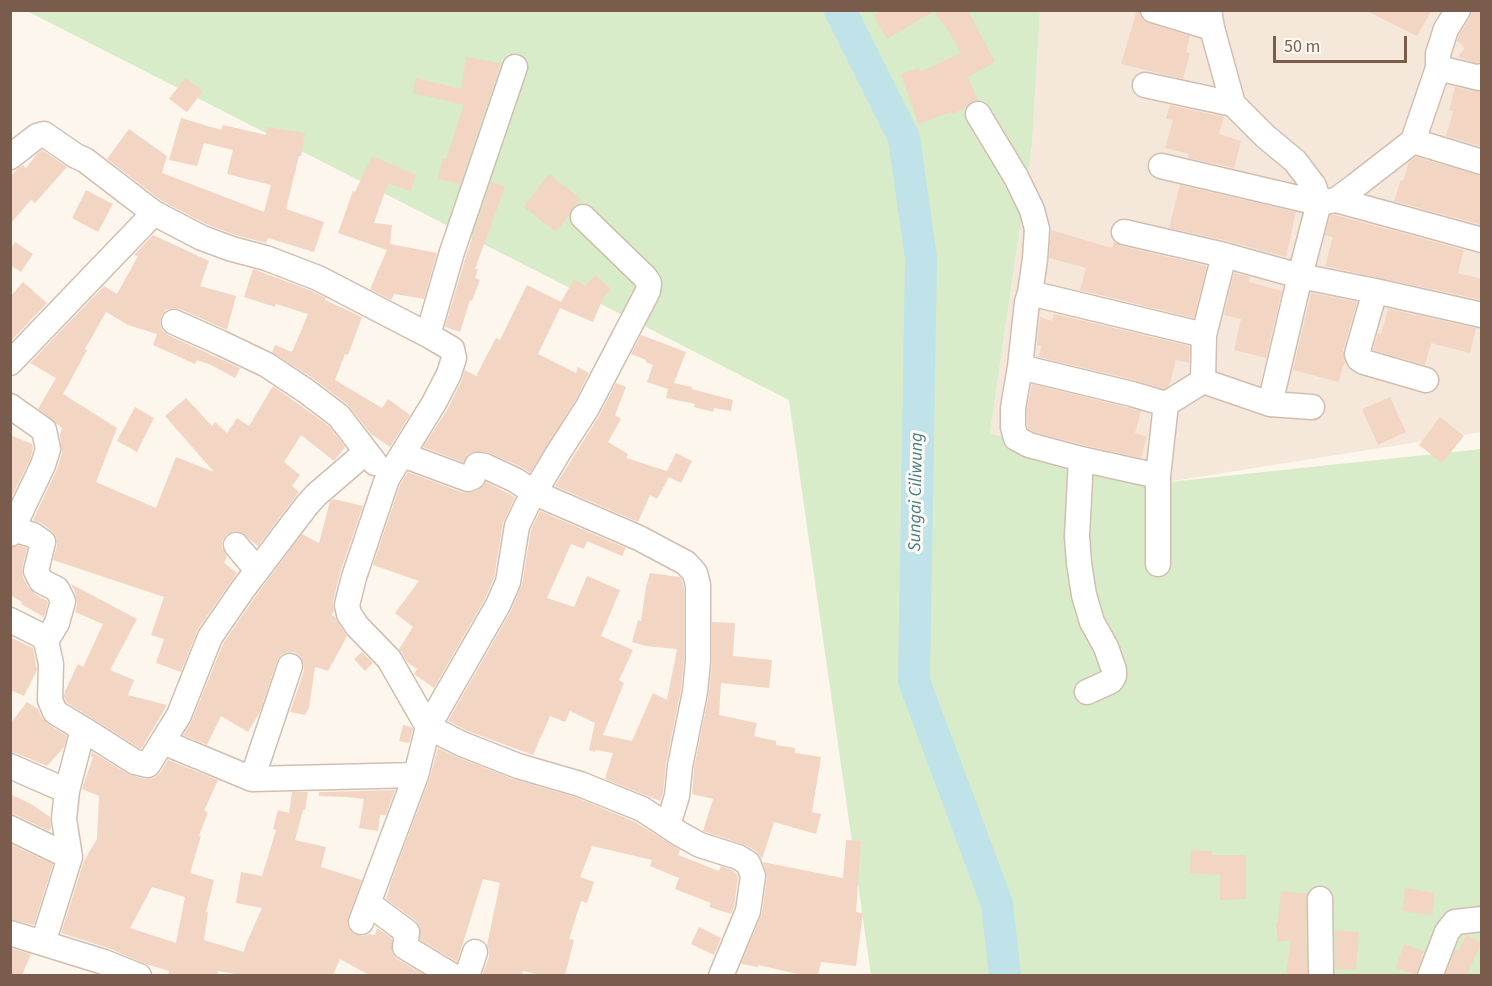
<!DOCTYPE html>
<style>
body{margin:0}
#map{position:relative;width:1492px;height:986px;overflow:hidden;background:#fdf6ec;font-family:"Source Sans 3",sans-serif}
canvas{display:block}
.frame{position:absolute;inset:0;border:12px solid #7a5c4d;pointer-events:none}
.scale{position:absolute;left:1273px;top:36px;width:134px;height:27px;box-sizing:border-box;border:3px solid #7a5c4d;border-top:0;padding-left:8px;font-size:18px;line-height:21px;white-space:nowrap;color:#7a5c4d;-webkit-text-stroke:4px #fffaf3;paint-order:stroke}
</style>
<div id="map">
<canvas width="1492" height="986"></canvas>
<div class="frame"></div>
<div class="scale">50 m</div>
</div>
<script>
const context = document.querySelector('canvas').getContext('2d');
context.lineJoin = 'round';
function paint(path, color) {
  context.fillStyle = color;
  context.fill(path, 'evenodd');
}
function toPath(rows) {
  const path = new Path2D();
  for (const r of rows) {
    path.moveTo(r[0], r[1]);
    for (let i = 2; i < r.length; i += 2) path.lineTo(r[i], r[i + 1]);
  }
  return path;
}
function strokePath(path, color, width, dash) {
  context.strokeStyle = color;
  context.lineWidth = width;
  context.lineCap = dash ? 'butt' : 'round';
  context.setLineDash(dash || []);
  context.stroke(path);
}
function label(font, color, halo, rows, align = 'center') {
  context.font = font + ' "Source Sans 3",sans-serif';
  context.lineWidth = 6;
  context.setLineDash([]);
  context.textBaseline = 'middle';
  context.strokeStyle = halo;
  context.fillStyle = color;
  for (const [text, x, y, turn = 0] of rows) {
    context.save();
    context.translate(x, y);
    context.rotate((+turn || 0) * Math.PI / 180);
    context.textAlign = isNaN(turn) ? turn : align;
    if (halo) context.strokeText(text, 0, 0);
    context.fillText(text, 0, 0);
    context.restore();
  }
}
const residential = toPath([
 [1040,11,1481,11,1481,432,1160,483,990,433,1032,145]
]);
const green = toPath([
 [27,11,1040,11,1032,145,990,433,1160,483,1481,449,1481,975,871,975,789,400]
]);
const river = toPath([
 [840,10,904,138,921,258,914,681,997,904,1005,976]
]);
const building = toPath([
 [883,10,968,10,995,62,968,77,978,100,971,102,965,108,953,114,952,112,918,124,901,74,919,68,920,72,961,53,950,34,934,11,887,39,874,16],
 [1137,10,1139,10,1142,19,1148,23,1190,36,1186,52,1190,53,1183,79,1121,64],
 [1365,10,1432,10,1417,36],
 [1472,10,1482,10,1482,62,1477,63,1458,57,1465,48,1457,41,1459,35,1470,18],
 [466,57,501,63,460,184,438,179,443,158,446,159,464,105,413,93,416,78,461,89],
 [185,78,203,91,187,112,169,99],
 [1455,87,1482,92,1482,141,1480,146,1446,136,1453,112,1449,110],
 [1170,105,1224,117,1219,134,1241,141,1234,168,1188,158,1189,154,1165,148,1173,120,1166,119],
 [181,118,221,130,223,125,266,135,267,127,305,133,301,156,299,156,286,209,324,222,314,252,268,238,266,243,236,235,208,225,162,201,107,159,129,129,167,156,162,173,264,212,271,185,227,174,233,150,204,143,197,166,169,160],
 [42,150,67,167,35,203,31,200,10,224,10,177,17,169,23,165,26,168,37,154],
 [372,156,416,175,410,191,388,183,374,223,392,225,390,244,437,253,424,299,394,294,391,300,370,289,387,250,338,233,353,191,355,192],
 [1416,157,1482,176,1482,225,1394,201,1401,180,1403,181,1409,162],
 [549,174,581,199,572,208,569,215,556,232,524,207],
 [491,182,505,187,475,269,478,269,475,278,480,280,472,301,470,300,460,332,445,327,466,256],
 [1180,185,1296,212,1286,257,1228,241,1169,228],
 [86,190,113,204,98,232,72,218],
 [1330,215,1335,215,1464,250,1458,273,1482,279,1482,300,1325,266,1333,237,1325,235],
 [1051,230,1112,248,1114,242,1121,246,1207,266,1194,318,1080,290,1086,268,1049,258],
 [153,235,209,261,200,286,236,296,227,330,180,309,173,308,166,310,161,316,160,323,162,330,168,335,240,368,235,378,211,365,197,360,195,364,153,345,157,334,128,325,106,312,85,349,87,350,63,394,117,428,96,482,156,508,176,457,214,472,165,416,186,398,212,426,215,422,227,433,237,418,249,426,273,386,329,426,345,447,334,461,301,435,284,462,300,475,292,486,299,492,258,546,241,532,234,531,226,535,222,541,222,548,227,557,224,563,237,573,198,629,181,672,156,663,164,639,151,635,164,597,53,560,57,545,56,536,51,530,41,523,33,520,57,469,62,453,60,435,62,428,38,409,56,378,30,363,104,286,117,294,138,256,134,255],
 [15,242,33,254,21,272,10,265,10,249],
 [253,269,312,291,326,298,325,300,362,317,348,355,345,354,335,380,382,408,388,399,410,415,390,447,371,434,348,405,314,379,272,352,275,345,292,352,308,314,276,304,275,307,244,297],
 [1234,273,1250,277,1249,282,1282,291,1266,358,1234,350,1241,319,1224,315],
 [595,275,611,289,604,296,593,322,560,308,538,354,576,373,578,367,589,373,575,401,530,473,521,467,487,452,472,452,467,455,463,462,423,447,447,410,462,380,465,370,476,376,496,338,500,340,527,285,561,302,574,279,585,286],
 [23,282,47,303,10,342,10,297],
 [1311,293,1357,302,1343,350,1345,362,1344,365,1343,365,1339,382,1293,370],
 [1388,309,1476,328,1470,353,1431,343,1425,365,1373,350,1378,333,1381,334],
 [1054,314,1190,346,1189,363,1176,360,1169,386,1164,389,1135,380,1038,357,1042,346,1037,345,1040,317,1052,321],
 [641,335,686,352,674,383,692,387,692,389,733,400,731,411,714,408,713,412,694,407,695,404,666,398,668,389,647,382,653,365,646,362,646,360,631,354],
 [616,383,626,387,615,415,621,419,608,442,628,454,626,458,667,471,676,453,692,461,681,483,669,477,657,499,650,495,638,522,555,486,599,416],
 [1032,384,1141,411,1135,433,1147,437,1141,458,1084,445,1034,432,1028,428,1027,409],
 [1390,397,1406,432,1378,445,1362,409],
 [135,407,154,418,137,452,117,441],
 [1440,417,1464,436,1442,463,1419,445],
 [10,435,32,444,33,448,30,460,10,500],
 [408,472,464,493,472,492,478,490,483,487,486,482,515,497,503,523,494,578,485,599,434,688,414,674,417,669,408,663,399,649,413,627,395,613,419,581,373,565,400,485],
 [334,499,363,506,340,573,333,602,334,610,332,615,335,617,347,636,328,671,315,667,309,708,305,715,290,712,304,671,304,664,300,656,294,652,288,652,281,655,277,661,260,712,248,732,221,716,207,745,183,735,192,720,223,644,255,597,302,534,319,543,330,501],
 [540,511,626,548,622,556,587,541,584,549,571,544,547,598,574,607,587,576,620,590,601,636,633,650,619,680,624,683,603,735,632,741,653,693,667,700,677,649,646,646,632,642,638,620,641,621,646,587,650,573,680,577,682,580,684,587,684,660,681,690,666,763,663,793,660,801,605,779,613,753,596,750,595,752,589,750,595,723,570,711,565,722,550,716,533,755,468,731,448,721,511,611,522,584,531,530],
 [18,545,27,548,22,568,23,577,28,587,35,594,46,600,48,603,44,617,21,604,22,602,10,595,10,548],
 [71,584,137,619,110,670,134,680,128,695,167,705,141,749,66,702,64,697,65,691,78,664,83,667,103,624,75,612,77,604,76,595],
 [712,622,735,623,733,656,772,660,769,688,721,683,719,715,757,723,754,736,776,741,776,745,795,748,795,753,821,757,812,812,821,814,816,834,774,822,762,859,756,851,745,845,703,831,713,799,692,794,694,768,709,693,712,661],
 [10,637,33,648,37,670,24,696,10,690],
 [362,652,373,663,365,671,354,659],
 [27,702,38,709,42,718,48,724,67,736,64,747,47,766,16,753,10,752,10,724],
 [403,725,411,727,413,729,409,743,399,741],
 [438,748,457,757,513,779,575,797,635,822,680,850,678,855,719,871,721,866,732,870,736,873,738,878,734,907,731,914,709,907,711,903,675,889,679,878,650,866,652,860,592,846,580,877,594,882,587,903,581,901,569,939,574,940,565,975,541,975,523,971,522,975,482,975,489,957,489,950,487,945,500,883,483,879,457,962,420,940,420,927,416,921,386,899,392,879,429,780],
 [92,752,128,774,145,779,154,778,160,773,168,760,218,780,204,811,208,812,199,836,201,836,190,873,214,880,206,912,208,912,204,940,244,952,246,944,262,908,236,903,241,872,262,876,276,830,273,829,278,810,289,813,292,792,308,792,305,810,303,810,295,840,326,847,321,867,362,880,348,918,347,924,350,931,357,935,363,936,369,934,375,935,377,928,392,938,392,953,397,959,425,975,369,975,340,959,333,975,240,975,218,971,217,975,168,975,169,971,146,964,108,948,61,933,84,861,97,839,99,796,82,789,93,757,91,756],
 [152,887,185,897,176,943,130,928],
 [395,790,386,815,380,815,378,831,359,828,364,799,347,797,319,796,319,792],
 [10,794,31,804,50,817,51,828,49,831,16,815,10,814],
 [846,840,861,841,856,912,863,913,856,966,821,962,818,975,802,975,758,965,758,967,741,964,762,913,767,877,763,862,843,878],
 [10,844,53,864,34,925,10,919],
 [1191,850,1212,851,1212,855,1246,855,1246,899,1220,900,1220,875,1190,873],
 [1405,888,1435,893,1432,915,1402,911],
 [1281,891,1307,894,1306,899,1307,975,1286,974,1291,940,1278,942,1276,923,1278,922],
 [699,927,721,938,714,955,691,944],
 [1335,930,1359,932,1356,970,1335,969],
 [1466,935,1481,943,1467,975,1445,975,1455,950,1458,951],
 [1404,944,1424,951,1416,975,1396,968],
 [10,948,31,954,22,975,10,975]
]);
const minor = toPath([
 [1153,10,1212,28],
 [1438,68,1480,78,1482,76],
 [1145,85,1233,104],
 [978,114,1016,177,1032,210,1037,229,1035,259,1030,293,1027,302,1020,367,1013,408,1013,427,1016,438,1029,445,1081,459,1158,476],
 [1413,141,1482,162],
 [10,157,37,136,44,134,76,156,85,160,154,213,202,238,232,249,266,258,318,278,428,335,452,349,454,358,449,374,434,403,387,479,354,577,347,605,349,614,357,626,389,659,428,727,462,744,518,766,580,784,642,809,680,834,700,845,738,857,748,863,753,876,748,911,721,976],
 [1161,166,1319,203,1336,200,1482,240],
 [1336,200,1355,186,1413,141,1438,68,1438,54,1446,29,1458,10],
 [1124,232,1224,255,1300,276,1375,291,1482,315],
 [1375,291,1357,354,1359,359,1364,362,1426,380],
 [1030,293,1204,335],
 [174,322,221,343,267,365,306,391,339,416,375,463],
 [428,335,452,252,515,67],
 [10,363,154,213],
 [1020,367,1132,394,1166,404,1203,381],
 [1203,381,1270,404,1300,276,1319,203,1314,186,1295,161,1265,136,1233,104,1212,28,1209,10],
 [1203,381,1204,335,1224,255],
 [1270,404,1312,407],
 [10,406,44,430,48,449,43,465,10,534],
 [403,455,468,479,473,477,477,465,485,466,515,480,535,493,639,538,686,563,695,573,698,585,698,661,695,692,680,766,677,796,668,825],
 [1081,459,1077,536,1079,563,1084,595,1092,622,1106,647,1114,670,1114,676,1111,681,1087,692],
 [13,529,33,535,43,542,36,571,41,581,57,589,63,601,57,623,46,641],
 [236,545,257,570],
 [1158,564,1158,476,1166,404],
 [10,620,42,636,46,641,51,664,50,700,55,712,83,729,67,791,64,819,70,857,43,943],
 [83,729,135,762,148,765,179,715,210,637,243,589,307,505,316,495,366,452],
 [163,742,252,779,416,775],
 [10,766,67,791],
 [252,779,290,666],
 [10,828,70,857],
 [1320,899,1321,976],
 [368,903,407,932,405,947,453,976],
 [361,922,416,775,428,727,498,605,508,582,517,526,527,505,558,453,587,408,648,291,649,283,645,277,583,217],
 [10,933,104,962,139,976],
 [467,976,475,952],
 [1430,976,1447,932,1455,922,1482,919]
]);
const waterNames = [
 ["Sungai Ciliwung",917,492,-89]
];
paint(residential, '#f5e8da');
paint(green, '#d8ecc9');
strokePath(river, '#bfe3e8', 32);
paint(building, '#f3d5c3');
strokePath(minor, '#d1beb0', 27);
strokePath(minor, '#fff', 24);
label('italic 18px', '#437c86', '#fffaf3', waterNames);
</script>
